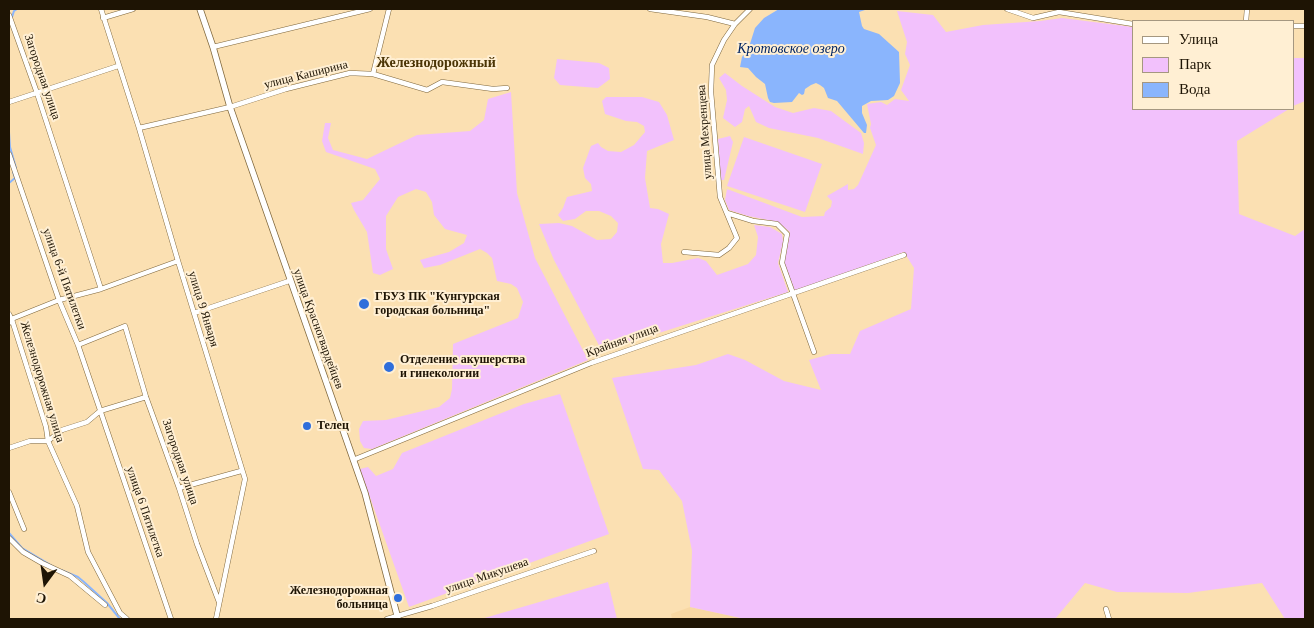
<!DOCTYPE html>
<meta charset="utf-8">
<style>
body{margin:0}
#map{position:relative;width:1314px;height:628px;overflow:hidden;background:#fbe0b2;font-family:"Times New Roman",serif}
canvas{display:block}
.frame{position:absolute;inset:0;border:10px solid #1e1404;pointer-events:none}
.legend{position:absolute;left:1132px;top:20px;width:162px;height:90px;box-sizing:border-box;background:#ffefd3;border:1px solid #a59780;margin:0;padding:6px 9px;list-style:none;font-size:15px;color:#1e1404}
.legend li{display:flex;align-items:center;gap:10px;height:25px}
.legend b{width:25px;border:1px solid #a59780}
.north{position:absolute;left:20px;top:558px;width:50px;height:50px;-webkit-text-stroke:4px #ffefd3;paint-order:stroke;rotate:194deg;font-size:14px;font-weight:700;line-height:20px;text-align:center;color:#1e1404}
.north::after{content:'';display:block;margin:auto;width:18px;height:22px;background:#1e1404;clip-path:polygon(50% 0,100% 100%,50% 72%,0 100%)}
</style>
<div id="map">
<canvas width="1314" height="628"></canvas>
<div class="frame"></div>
<ul class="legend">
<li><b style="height:6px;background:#fff"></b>Улица</li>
<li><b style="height:14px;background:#f2c1fc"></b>Парк</li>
<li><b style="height:14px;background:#8ab5fd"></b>Вода</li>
</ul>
<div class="north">С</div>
</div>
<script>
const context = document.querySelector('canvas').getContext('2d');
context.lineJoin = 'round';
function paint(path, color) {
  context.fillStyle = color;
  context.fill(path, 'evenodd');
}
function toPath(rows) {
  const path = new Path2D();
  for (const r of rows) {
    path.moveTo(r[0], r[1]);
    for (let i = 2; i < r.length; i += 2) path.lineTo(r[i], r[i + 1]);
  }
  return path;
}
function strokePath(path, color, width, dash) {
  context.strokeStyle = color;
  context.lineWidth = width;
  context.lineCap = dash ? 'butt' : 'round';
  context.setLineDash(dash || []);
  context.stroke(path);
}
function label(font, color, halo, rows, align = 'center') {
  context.font = font + ' "Times New Roman",serif';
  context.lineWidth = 4;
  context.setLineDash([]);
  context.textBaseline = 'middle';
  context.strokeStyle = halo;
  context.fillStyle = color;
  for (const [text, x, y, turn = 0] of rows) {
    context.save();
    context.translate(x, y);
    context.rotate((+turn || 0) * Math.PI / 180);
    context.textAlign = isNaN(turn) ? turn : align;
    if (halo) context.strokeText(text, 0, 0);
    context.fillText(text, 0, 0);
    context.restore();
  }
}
const built = toPath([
 [690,607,732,616,745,619,672,619,671,614]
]);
const green = toPath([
 [897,11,933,15,946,32,983,25,1040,21,1062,18,1133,27,1133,109,1289,109,1237,141,1239,214,1295,236,1305,229,1305,619,1285,619,1262,583,1188,593,1117,592,1085,583,1055,619,745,619,690,607,692,551,682,501,659,470,643,469,612,378,696,365,728,354,745,360,784,381,821,390,809,360,831,354,850,354,860,331,911,309,914,268,904,252,795,291,784,263,790,232,778,222,748,216,729,210,725,200,727,189,802,217,824,216,825,212,831,207,832,201,827,196,848,184,848,190,854,189,858,185,876,145,870,128,871,124,867,104,881,102,887,105,895,99,909,101,901,90,910,65,905,54,907,42],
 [1293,58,1305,58,1305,101,1293,106],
 [557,59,599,63,609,68,610,79,598,88,560,85,554,78],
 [725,73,742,86,775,107,793,113,814,108,831,111,861,133,864,143,863,154,818,138,769,128,756,122,749,106,745,109,742,122,735,127,723,118,727,100,726,90,719,78],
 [511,92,517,193,535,258,588,360,372,449,364,448,360,441,359,429,363,421,386,420,439,407,450,398,452,389,453,344,518,318,523,302,517,288,511,284,497,281,492,258,487,253,480,249,440,265,424,268,420,260,449,252,464,243,467,235,445,229,434,215,432,202,426,192,416,189,398,197,386,216,386,249,393,269,380,275,373,273,367,232,354,210,351,203,363,200,380,179,375,169,326,152,322,141,325,123,331,123,328,138,333,150,367,159,417,135,470,131,484,120,488,99],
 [606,97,642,97,659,102,667,115,674,140,647,151,645,178,650,208,658,209,669,214,661,244,663,263,672,263,698,258,706,261,717,275,748,264,756,255,758,237,754,225,770,227,782,234,783,242,778,263,788,292,602,351,554,260,539,224,559,223,572,226,597,240,611,239,617,232,618,223,611,216,599,211,586,211,575,219,563,221,558,215,563,208,567,197,592,191,591,184,585,178,583,168,591,146,598,143,601,147,608,151,621,152,634,145,645,132,644,126,637,122,626,121,605,114,602,101],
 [730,136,733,142,724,180,721,180,718,139],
 [744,137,822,164,805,212,727,186],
 [560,394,609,534,409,607,360,469,368,467,376,476,393,469,402,453,524,404],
 [608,582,617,619,481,619,591,587]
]);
const water = toPath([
 [779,9,868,9,859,12,862,26,864,29,879,34,899,52,900,83,894,96,888,100,871,101,862,106,862,113,867,125,866,133,864,133,837,101,828,98,824,88,820,85,816,83,811,85,805,89,804,94,802,95,799,93,792,102,774,103,770,102,768,98,765,84,756,77,748,68,740,67,742,57,749,47,755,28,764,18]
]);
const stream = toPath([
 [12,17,14,11,17,9],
 [9,46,9,56],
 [9,132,10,147,16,168],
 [9,183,15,178,13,172],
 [9,533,22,548,54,567],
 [61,570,78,577,84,582,107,603,120,619]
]);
const street = toPath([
 [101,9,139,128,178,261,245,479,216,619],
 [650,9,707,17,735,24],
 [1007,9,1033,18,1059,12,1133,24],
 [9,15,37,93,101,289],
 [103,18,133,9],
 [1246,21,1247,9],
 [1293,26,1305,26],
 [213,47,370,9],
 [373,74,389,9],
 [9,102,118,66],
 [139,128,230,107,286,89,350,73,373,74,427,90,442,82,493,89,507,88],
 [9,154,59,300,78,345,171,619],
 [727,213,753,221,777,224,787,234,782,263,814,352],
 [684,252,719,255,729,248,737,238,720,197,711,92,712,65,724,40,735,24,750,9],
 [194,313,289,281],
 [9,314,12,320,46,427,48,441,77,506,88,552,120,613,127,619],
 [9,323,14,318,59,300,101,289,178,261],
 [78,345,125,326,146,397,179,488,197,544,219,602],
 [9,448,30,441,48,441,62,430,87,422,100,411,146,397],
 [353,460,591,363,904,255],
 [179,488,241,471],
 [9,492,24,529],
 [9,538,23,552,42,563,70,576,105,605],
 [1106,609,1109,619],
 [387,619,432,606,594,551]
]);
const secondary = toPath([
 [200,9,213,47,230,107,365,493,398,619]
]);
const markers = [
 [364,304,6,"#2f6edb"],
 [389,367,6,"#2f6edb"],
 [307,426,5,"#2f6edb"],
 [398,598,5,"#2f6edb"]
];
const streetNames = [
 ["улица Каширина",306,75,-14],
 ["Загородная улица",42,77,71],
 ["улица Мехренцева",705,132,-94],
 ["улица 6-й Пятилетки",64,279,70],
 ["улица 9 Января",203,309,73],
 ["улица Красногвардейцев",318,329,70],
 ["Крайняя улица",622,341,-20],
 ["Железнодорожная улица",42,382,73],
 ["Загородная улица",180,462,71],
 ["улица 6 Пятилетка",145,512,71],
 ["улица Микушева",487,576,-19]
];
const poiNames = [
 ["ГБУЗ ПК \"Кунгурская",375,297],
 ["городская больница\"",375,311],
 ["Отделение акушерства",400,360],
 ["и гинекологии",400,374],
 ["Телец",317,426],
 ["Железнодорожная",388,591,"right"],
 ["больница",388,605,"right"]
];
const waterNames = [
 ["Кротовское озеро",791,49]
];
const neighbourhoodNames = [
 ["Железнодорожный",436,63]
];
paint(built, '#f8d8a3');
paint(green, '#f2c1fc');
paint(water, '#8ab5fd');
strokePath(stream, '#8ab5fd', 2);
strokePath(street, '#7f673c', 5.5);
strokePath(secondary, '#7f673c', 7);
strokePath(street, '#fff', 4.5);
strokePath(secondary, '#fff', 5.5);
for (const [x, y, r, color] of markers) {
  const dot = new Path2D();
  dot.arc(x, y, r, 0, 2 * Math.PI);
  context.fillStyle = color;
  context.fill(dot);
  strokePath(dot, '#ffefd3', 2);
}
label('12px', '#1e1404', '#ffefd3', streetNames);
label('bold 12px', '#1e1404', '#ffefd3', poiNames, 'left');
label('italic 14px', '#032663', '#ffefd3', waterNames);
label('bold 14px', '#4b3506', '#ffefd3', neighbourhoodNames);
</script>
